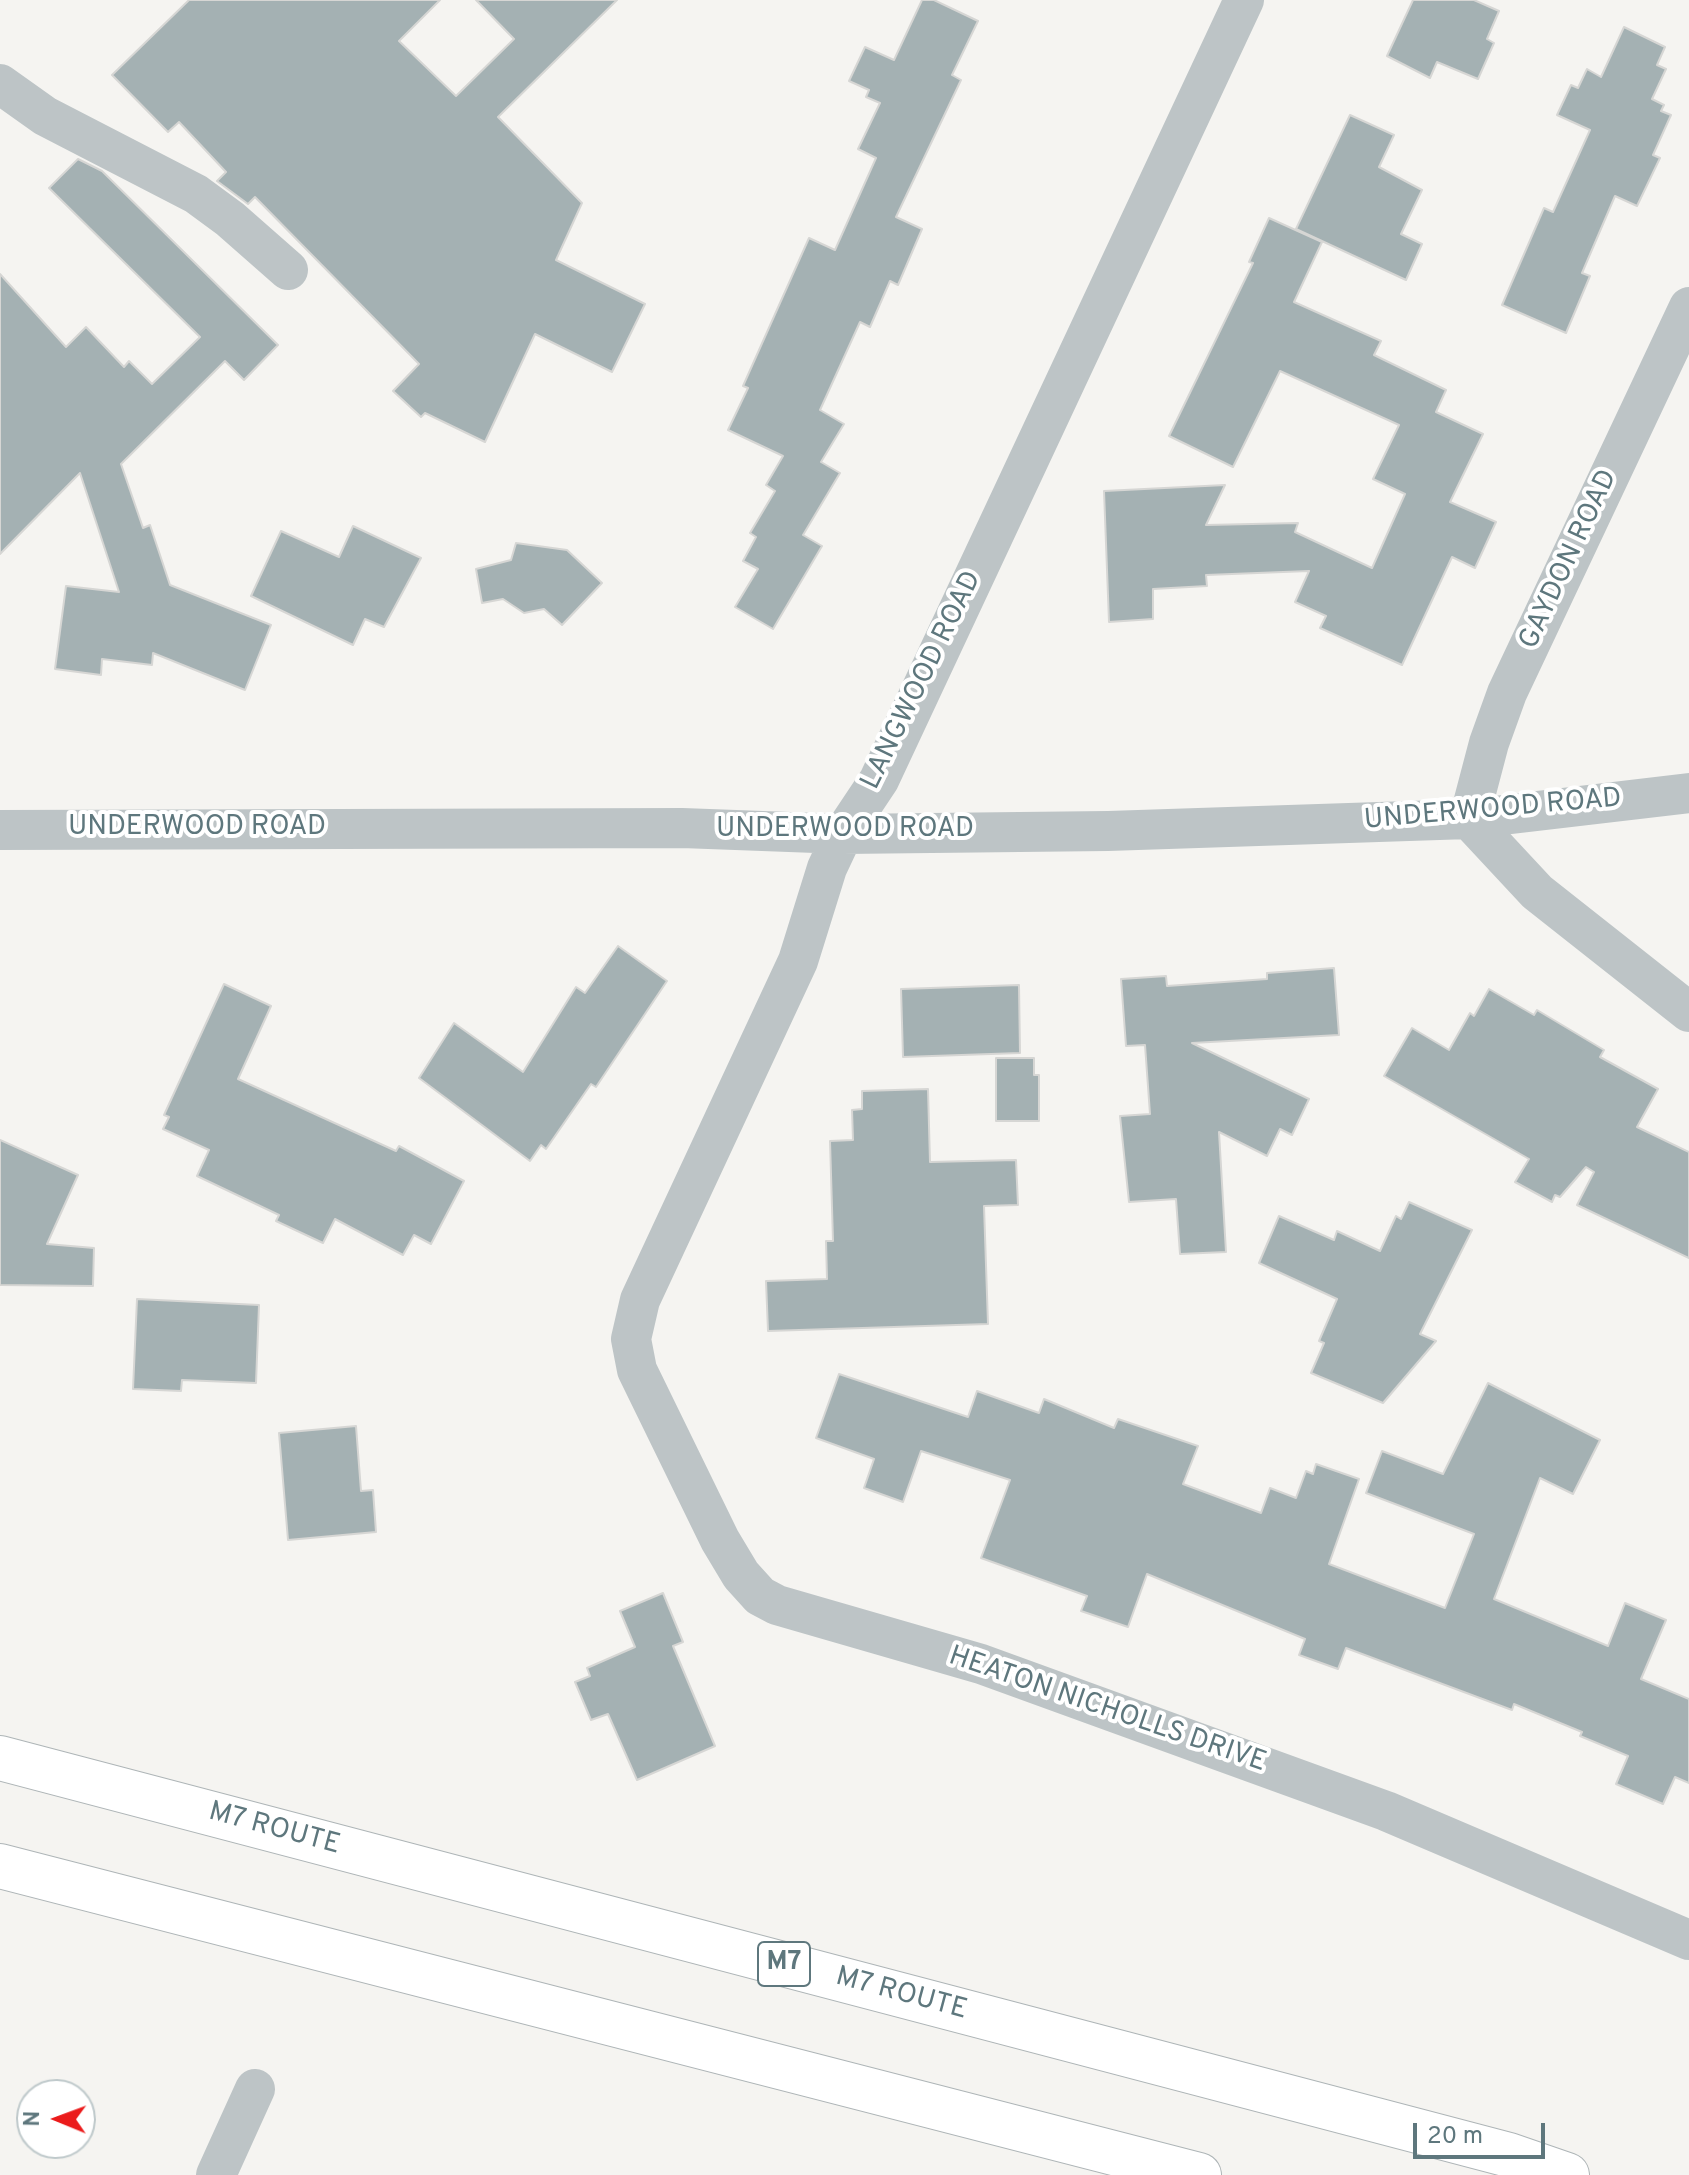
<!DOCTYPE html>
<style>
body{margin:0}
#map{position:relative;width:1689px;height:2175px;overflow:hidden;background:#f5f4f1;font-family:Overpass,sans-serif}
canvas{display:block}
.north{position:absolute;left:16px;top:2079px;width:80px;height:80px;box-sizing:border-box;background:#fff;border:2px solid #bfc9cb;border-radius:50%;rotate:271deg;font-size:22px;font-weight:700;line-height:32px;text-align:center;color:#5e777d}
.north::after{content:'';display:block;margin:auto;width:28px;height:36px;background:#eb1b1b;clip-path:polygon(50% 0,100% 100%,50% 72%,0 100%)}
.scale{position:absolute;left:1413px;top:2123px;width:132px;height:36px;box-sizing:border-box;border:4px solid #5e777d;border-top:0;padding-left:10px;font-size:24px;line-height:28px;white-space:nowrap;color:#5e777d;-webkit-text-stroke:6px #fff;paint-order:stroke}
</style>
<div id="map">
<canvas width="1689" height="2175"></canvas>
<div class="north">N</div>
<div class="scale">20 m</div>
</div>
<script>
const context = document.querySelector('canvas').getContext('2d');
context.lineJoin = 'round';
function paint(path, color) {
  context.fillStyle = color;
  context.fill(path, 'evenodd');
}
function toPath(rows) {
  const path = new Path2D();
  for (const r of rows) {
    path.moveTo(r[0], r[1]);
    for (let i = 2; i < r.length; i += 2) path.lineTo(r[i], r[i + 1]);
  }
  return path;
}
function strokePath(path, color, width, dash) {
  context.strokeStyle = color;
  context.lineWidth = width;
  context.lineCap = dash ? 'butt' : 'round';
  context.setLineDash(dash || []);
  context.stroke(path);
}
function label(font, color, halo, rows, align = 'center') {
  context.font = font + ' Overpass,sans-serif';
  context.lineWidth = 8;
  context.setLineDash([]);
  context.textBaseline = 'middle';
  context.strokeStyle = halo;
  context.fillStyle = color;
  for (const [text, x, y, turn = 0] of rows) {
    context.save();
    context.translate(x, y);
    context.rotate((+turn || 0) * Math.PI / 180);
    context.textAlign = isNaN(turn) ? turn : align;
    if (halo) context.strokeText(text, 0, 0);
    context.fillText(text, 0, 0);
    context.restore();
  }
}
const building = toPath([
 [189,0,440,0,399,41,456,96,514,39,476,0,617,0,498,117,582,203,556,260,645,304,612,372,535,334,485,442,425,413,421,417,393,391,419,364,255,197,248,204,217,181,226,172,179,122,168,132,112,75,189,0],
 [922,0,934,0,978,21,952,75,961,80,896,217,922,229,898,285,890,281,870,327,860,322,820,410,844,424,821,462,840,473,803,535,822,546,773,629,735,607,758,569,743,561,756,537,750,533,775,491,766,485,783,456,728,430,748,388,743,386,809,238,835,250,876,158,858,149,880,103,866,97,869,90,849,81,865,47,894,60,922,0],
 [1413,0,1474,0,1499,11,1487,39,1494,43,1478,79,1437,62,1430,78,1387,56,1413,0],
 [1624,27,1665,47,1657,65,1666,69,1652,99,1664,105,1661,111,1671,115,1653,155,1660,158,1637,206,1615,196,1582,273,1590,276,1566,333,1502,305,1544,208,1553,212,1590,130,1557,115,1571,85,1578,88,1587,69,1601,77,1624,27],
 [1350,115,1394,135,1379,167,1422,190,1401,234,1422,244,1406,280,1296,229,1350,115],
 [78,159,102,171,278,345,244,380,225,361,121,464,143,528,150,525,170,585,271,625,245,690,153,653,152,665,102,659,101,675,55,669,66,586,119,592,80,473,0,554,0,274,66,347,86,327,124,367,129,361,152,384,200,337,49,188,78,159],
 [1269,218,1322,242,1294,302,1381,341,1374,355,1446,390,1436,412,1483,434,1450,502,1496,522,1475,568,1452,557,1402,665,1320,628,1326,616,1295,602,1309,571,1206,575,1207,586,1153,589,1153,619,1109,622,1104,491,1225,485,1206,525,1298,523,1295,532,1372,568,1405,494,1373,479,1399,425,1280,371,1233,467,1169,436,1253,263,1249,262,1269,218],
 [353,526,421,558,384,627,365,619,353,645,251,596,281,531,339,557,353,526],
 [516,543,567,550,602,583,562,625,544,609,524,613,503,599,482,603,476,569,511,560,516,543],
 [618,946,667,981,596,1087,591,1084,546,1149,541,1145,530,1161,419,1078,454,1023,523,1072,576,987,585,993,618,946],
 [1334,968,1339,1035,1192,1043,1309,1099,1292,1135,1280,1129,1267,1156,1219,1132,1226,1252,1180,1254,1176,1199,1129,1202,1120,1116,1150,1114,1145,1045,1126,1046,1121,979,1166,976,1167,986,1267,979,1267,973,1334,968],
 [224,984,271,1006,238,1079,396,1151,399,1146,464,1181,431,1244,414,1235,403,1255,335,1219,323,1243,276,1221,279,1215,197,1176,209,1150,163,1129,169,1117,164,1115,224,984],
 [1019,985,1020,1053,903,1057,901,989,1019,985],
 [1489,989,1534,1015,1537,1010,1604,1050,1600,1057,1658,1089,1637,1127,1689,1152,1689,1258,1577,1205,1594,1172,1586,1167,1560,1197,1555,1195,1552,1202,1515,1182,1529,1159,1384,1076,1412,1028,1449,1050,1470,1013,1474,1016,1489,989],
 [996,1058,1034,1058,1034,1075,1039,1075,1039,1121,996,1121,996,1058],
 [928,1089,930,1162,1016,1160,1018,1205,984,1206,988,1324,768,1331,766,1281,827,1279,826,1241,833,1241,830,1141,853,1140,852,1110,862,1109,862,1091,928,1089],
 [0,1140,78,1175,47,1244,94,1248,93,1286,0,1285,0,1140],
 [1409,1202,1472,1230,1420,1334,1436,1341,1383,1403,1311,1373,1324,1343,1319,1341,1337,1299,1259,1263,1279,1216,1334,1240,1337,1231,1380,1251,1396,1216,1401,1219,1409,1202],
 [137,1299,259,1305,256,1383,182,1380,181,1391,133,1389,137,1299],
 [839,1374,968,1417,977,1391,1039,1413,1044,1399,1114,1428,1118,1419,1198,1446,1183,1484,1261,1513,1270,1488,1296,1498,1306,1471,1313,1474,1316,1464,1359,1479,1329,1564,1445,1608,1474,1534,1366,1493,1382,1451,1443,1474,1488,1383,1600,1440,1573,1494,1540,1478,1494,1599,1608,1646,1625,1603,1666,1620,1641,1679,1689,1699,1689,1783,1675,1777,1663,1804,1616,1784,1628,1756,1580,1736,1582,1732,1514,1704,1512,1710,1346,1648,1338,1669,1299,1655,1305,1639,1147,1574,1128,1627,1081,1611,1087,1596,981,1558,1010,1480,921,1451,903,1502,864,1488,874,1459,816,1438,839,1374],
 [356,1426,361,1491,373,1490,376,1532,288,1540,279,1433,356,1426],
 [663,1593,683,1642,673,1646,715,1746,637,1780,608,1714,591,1720,575,1682,590,1676,587,1668,635,1647,620,1611,663,1593]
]);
const street = toPath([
 [1244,0,879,780,843,834,827,868,798,961,640,1300,631,1339,637,1370,720,1540,741,1575,760,1596,777,1605,981,1664,1386,1811,1689,1940],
 [0,84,45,116,196,194,230,219,288,270],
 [1689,307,1507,693,1489,743,1469,819,1537,892,1689,1012],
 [0,830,682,828,843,834,1108,831,1469,819,1689,793],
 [216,2175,255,2089]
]);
const highway = toPath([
 [0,1758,1509,2155,1567,2175],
 [0,1866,1199,2175]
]);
const shields = [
 [784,1964,52]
];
const shieldNames = [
 ["M7",784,1964]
];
const streetNames = [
 ["GAYDON ROAD",1570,560,-65],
 ["LANGWOOD ROAD",923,681,-64],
 ["UNDERWOOD ROAD",1493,811,-5],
 ["UNDERWOOD ROAD",197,828],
 ["UNDERWOOD ROAD",845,830],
 ["HEATON NICHOLLS DRIVE",1107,1711,19],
 ["M7 ROUTE",274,1830,15],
 ["M7 ROUTE",901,1995,15]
];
paint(building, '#a4b1b3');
strokePath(building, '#d6d6d4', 2);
strokePath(highway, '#aeb5b7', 46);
strokePath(street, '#bdc4c6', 40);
strokePath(highway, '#fff', 44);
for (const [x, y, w] of shields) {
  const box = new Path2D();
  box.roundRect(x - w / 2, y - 22, w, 44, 6);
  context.fillStyle = '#fff';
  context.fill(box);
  strokePath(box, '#5e777d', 2);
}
label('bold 26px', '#5e777d', null, shieldNames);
label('28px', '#5e777d', '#fff', streetNames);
</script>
